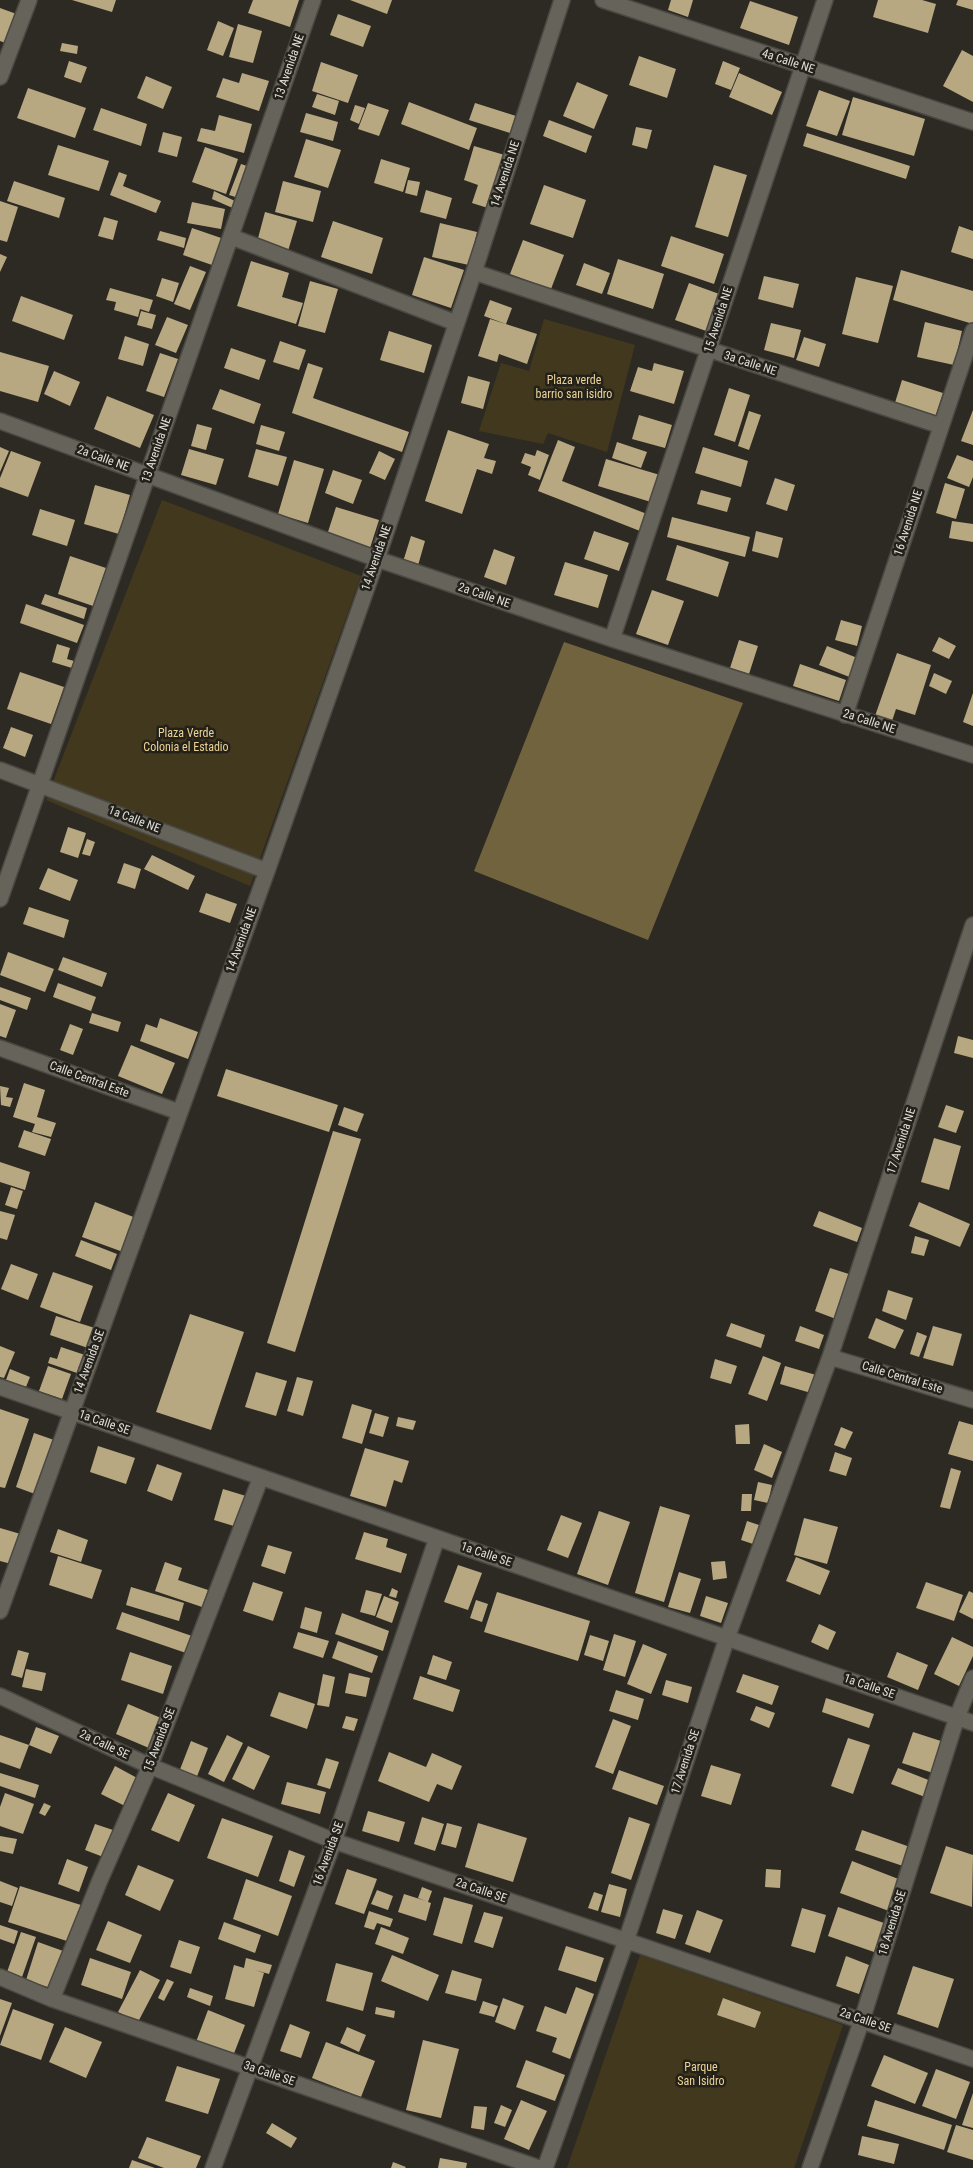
<!DOCTYPE html>
<style>
body{margin:0}
canvas{display:block;background:#2d2a23}
</style>
<canvas width="973" height="2168"></canvas>
<script>
const context = document.querySelector('canvas').getContext('2d');
context.lineJoin = 'round';
function paint(path, color) {
  context.fillStyle = color;
  context.fill(path, 'evenodd');
}
function toPath(rows) {
  const path = new Path2D();
  for (const r of rows) {
    path.moveTo(r[0], r[1]);
    for (let i = 2; i < r.length; i += 2) path.lineTo(r[i], r[i + 1]);
  }
  return path;
}
function strokePath(path, color, width, dash) {
  context.strokeStyle = color;
  context.lineWidth = width;
  context.lineCap = dash ? 'butt' : 'round';
  context.setLineDash(dash || []);
  context.stroke(path);
}
function label(font, color, halo, rows, align = 'center') {
  context.font = font + ' "Roboto Condensed",sans-serif';
  context.lineWidth = 5;
  context.setLineDash([]);
  context.textBaseline = 'middle';
  context.strokeStyle = halo;
  context.fillStyle = color;
  for (const [text, x, y, turn = 0] of rows) {
    context.save();
    context.translate(x, y);
    context.rotate((+turn || 0) * Math.PI / 180);
    context.textAlign = isNaN(turn) ? turn : align;
    if (halo) context.strokeText(text, 0, 0);
    context.fillText(text, 0, 0);
    context.restore();
  }
}
const green = toPath([
 [544,319,635,345,607,452,548,433,543,444,479,431,501,363,529,371],
 [162,500,361,576,250,886,46,800],
 [640,1955,843,2025,794,2168,567,2168]
]);
const forest = toPath([
 [564,642,743,703,648,940,474,871]
]);
const building = toPath([
 [72,0,116,0,112,12],
 [253,0,299,0,290,27,248,13],
 [350,0,392,0,387,14],
 [671,0,693,0,688,17,668,10],
 [878,0,922,0,936,4,928,33,873,17],
 [958,0,973,0,973,10,956,5],
 [750,1,798,17,789,45,740,28],
 [0,8,22,16,11,45,0,41],
 [338,14,371,26,363,47,330,35],
 [218,21,234,28,223,56,207,50],
 [238,24,262,31,253,63,229,57],
 [62,43,78,46,77,54,60,51],
 [962,50,973,56,973,102,943,86],
 [639,56,676,69,667,98,629,85],
 [69,61,87,67,81,83,64,77],
 [723,61,740,68,731,90,715,84],
 [321,62,358,75,348,103,312,91],
 [242,73,269,81,259,111,216,97,223,78,239,83],
 [739,73,782,92,772,115,729,97],
 [146,76,172,87,163,109,137,98],
 [577,82,608,95,594,129,563,116],
 [28,88,86,108,75,138,17,118],
 [819,90,850,101,837,136,806,126],
 [317,94,339,101,335,115,312,107],
 [853,97,925,119,914,156,842,135],
 [409,102,477,128,469,150,401,124],
 [368,103,389,110,379,136,358,129],
 [475,103,516,116,510,133,469,120],
 [355,105,365,108,359,124,350,120],
 [101,108,147,124,141,146,93,130],
 [306,113,338,122,333,141,300,132],
 [219,115,252,124,244,153,197,141,201,128,215,131],
 [549,120,592,136,586,153,543,136],
 [636,127,652,130,647,149,632,145],
 [163,132,182,137,177,157,158,152],
 [807,133,910,166,906,179,803,146],
 [306,139,341,150,328,188,294,177],
 [58,145,109,161,99,191,48,175],
 [474,146,508,156,491,209,472,203,478,185,464,180],
 [205,147,238,159,226,194,192,182],
 [381,159,410,168,403,192,374,183],
 [241,164,253,168,242,199,229,195],
 [714,165,747,175,728,237,695,227],
 [119,172,127,175,123,186,161,201,156,213,110,195],
 [408,180,420,182,417,196,405,193],
 [14,181,65,198,59,218,7,201],
 [283,181,321,191,313,222,275,212],
 [544,185,586,200,573,238,530,224],
 [426,190,452,198,446,219,420,212],
 [214,191,237,202,235,209,212,199],
 [0,201,18,207,7,242,0,240],
 [192,202,225,209,221,229,187,223],
 [265,212,297,221,288,251,257,242],
 [104,217,118,221,113,240,98,236],
 [333,221,383,238,372,274,321,257],
 [440,223,477,232,469,265,432,257],
 [959,226,973,231,973,259,951,252],
 [192,228,224,239,215,266,183,255],
 [160,231,186,238,184,248,157,240],
 [671,236,724,254,714,284,661,266],
 [523,240,564,255,551,289,510,274],
 [0,254,7,257,0,272],
 [424,257,464,270,451,308,412,295],
 [618,259,664,274,653,309,607,294],
 [251,261,289,273,282,297,303,303,296,324,237,306],
 [584,263,610,273,602,294,576,285],
 [190,266,206,272,190,310,174,304],
 [901,270,973,291,973,324,893,300],
 [764,276,799,284,793,308,758,299],
 [856,277,893,286,878,343,842,334],
 [162,278,179,283,173,302,156,296],
 [310,281,338,289,325,333,298,326],
 [689,283,722,295,709,332,675,320],
 [110,288,153,300,149,312,140,309,138,317,114,310,116,302,106,300],
 [21,296,73,315,64,340,12,321],
 [490,300,512,308,506,324,484,316],
 [141,311,156,315,152,329,137,325],
 [167,317,188,325,176,353,155,345],
 [490,319,537,334,527,364,499,354,497,362,478,356],
 [925,322,962,331,954,365,917,357],
 [771,323,801,330,794,358,764,350],
 [389,331,432,345,424,373,380,360],
 [125,336,149,344,143,366,118,359],
 [804,337,826,344,819,367,796,360],
 [280,341,306,350,299,370,273,362],
 [231,348,266,360,259,380,224,368],
 [0,352,49,366,38,402,0,391],
 [160,353,178,359,164,397,146,391],
 [308,363,323,368,313,398,409,432,402,452,292,413],
 [654,363,684,371,674,404,630,391,638,367,652,371],
 [54,371,80,382,70,406,44,394],
 [468,376,490,382,483,409,461,403],
 [902,380,943,393,935,418,894,406],
 [729,388,750,395,735,442,714,435],
 [220,389,261,404,254,424,212,409],
 [107,396,154,415,140,448,94,429],
 [973,410,973,445,961,441],
 [749,411,761,415,749,450,738,446],
 [639,415,672,425,665,448,632,439],
 [197,424,212,428,206,450,191,446],
 [261,425,285,432,279,451,256,444],
 [448,430,489,444,484,458,496,461,492,474,477,469,462,514,425,501],
 [558,440,575,447,562,481,647,514,640,531,538,491],
 [617,442,647,452,641,468,612,458],
 [0,447,9,451,0,472],
 [703,447,748,461,741,487,695,473],
 [189,449,224,459,216,485,181,475],
 [256,449,287,457,278,486,248,477],
 [537,450,549,455,540,480,528,475,531,467,521,463,525,453,535,456],
 [11,451,41,462,28,497,0,487,0,478],
 [379,451,395,459,385,480,369,473],
 [957,455,973,461,973,477,969,487,947,478],
 [606,459,660,475,651,502,598,486],
 [294,460,324,469,308,523,278,514],
 [333,470,362,480,353,504,325,493],
 [775,478,795,485,787,511,766,504],
 [945,483,965,489,956,519,936,513],
 [95,485,130,495,119,534,84,524],
 [701,490,731,498,727,512,697,504],
 [336,507,379,520,370,548,327,535],
 [40,509,75,520,67,546,32,535],
 [672,517,750,537,745,557,667,537],
 [952,521,973,524,973,542,949,538],
 [594,531,629,543,619,571,584,559],
 [756,531,783,538,778,558,752,551],
 [411,536,425,541,417,569,402,565],
 [677,545,729,562,718,597,666,580],
 [494,549,515,557,506,585,484,577],
 [70,556,106,568,93,606,58,594],
 [565,562,608,575,598,608,554,595],
 [652,590,684,601,668,645,636,634],
 [45,594,87,608,84,619,41,604],
 [26,604,84,625,77,643,20,623],
 [841,620,862,626,857,646,835,640],
 [939,637,956,646,949,659,932,651],
 [739,640,758,646,749,674,730,668],
 [57,644,70,648,67,659,74,661,72,668,52,662],
 [827,646,860,659,852,678,819,665],
 [897,653,931,665,915,715,896,709,892,721,875,716],
 [800,664,846,680,839,701,793,686],
 [20,672,64,687,51,724,7,709],
 [934,673,952,681,946,694,929,686],
 [973,693,973,726,963,722],
 [11,727,33,735,25,757,3,748],
 [68,827,86,833,78,858,60,852],
 [87,839,95,842,90,856,82,854],
 [152,855,195,876,188,890,144,869],
 [124,863,141,869,135,889,117,883],
 [48,868,78,880,70,901,39,889],
 [206,893,237,904,230,923,199,912],
 [29,907,69,920,64,938,23,924],
 [8,952,54,969,45,992,0,975],
 [63,957,107,973,102,987,58,970],
 [58,983,96,997,91,1011,53,997],
 [0,987,31,998,27,1010,0,1000],
 [0,1004,16,1010,6,1038,0,1036],
 [92,1013,121,1022,118,1032,89,1023],
 [160,1018,198,1032,188,1059,140,1041,146,1024,157,1028],
 [70,1024,83,1029,73,1055,60,1050],
 [958,1036,973,1040,973,1058,954,1053],
 [131,1045,175,1063,162,1094,118,1076],
 [226,1069,338,1105,329,1132,217,1096],
 [24,1083,45,1090,37,1117,56,1123,51,1137,32,1132,35,1124,13,1117],
 [0,1086,9,1088,6,1097,13,1098,10,1107,1,1105],
 [946,1105,964,1111,956,1133,938,1127],
 [344,1107,364,1114,357,1132,338,1125],
 [24,1130,51,1139,45,1156,18,1147],
 [333,1131,361,1139,295,1352,267,1343],
 [934,1138,961,1146,949,1190,921,1182],
 [0,1162,30,1172,25,1190,0,1182],
 [11,1187,23,1191,17,1209,5,1205],
 [95,1202,136,1218,123,1252,82,1237],
 [919,1202,970,1224,960,1247,909,1226],
 [0,1211,15,1215,7,1240,0,1238],
 [819,1211,862,1228,857,1242,813,1226],
 [915,1236,929,1240,924,1256,911,1253],
 [81,1240,117,1254,111,1270,75,1256],
 [11,1264,38,1274,28,1300,1,1289],
 [830,1268,852,1275,836,1319,815,1311],
 [53,1272,93,1286,80,1322,40,1307],
 [888,1290,913,1298,906,1320,882,1311],
 [190,1314,244,1332,211,1430,156,1412],
 [56,1316,95,1328,88,1348,50,1335],
 [876,1318,904,1330,895,1349,868,1338],
 [731,1323,765,1335,761,1348,726,1336],
 [800,1326,824,1335,819,1349,795,1341],
 [933,1326,962,1334,953,1366,923,1358],
 [917,1332,927,1336,919,1357,910,1354],
 [0,1346,15,1352,4,1378,0,1377],
 [61,1347,88,1356,85,1368,79,1366,77,1373,48,1363,50,1357,57,1359],
 [763,1356,781,1363,767,1401,748,1394],
 [715,1359,737,1366,731,1384,710,1378],
 [48,1366,71,1374,62,1399,39,1391],
 [785,1366,816,1375,811,1393,780,1384],
 [10,1369,30,1377,26,1387,6,1380],
 [256,1372,287,1381,276,1416,245,1407],
 [297,1377,313,1381,303,1416,287,1411],
 [352,1404,372,1410,362,1444,342,1438],
 [0,1409,29,1419,5,1488,0,1487],
 [375,1413,389,1417,383,1437,369,1433],
 [398,1417,416,1421,413,1430,396,1426],
 [959,1421,973,1425,973,1461,948,1454],
 [749,1424,750,1444,736,1444,735,1425],
 [841,1427,853,1432,845,1449,834,1445],
 [34,1433,54,1440,35,1494,16,1487],
 [764,1444,782,1452,772,1478,754,1470],
 [98,1446,135,1458,126,1484,90,1472],
 [365,1448,409,1461,402,1483,394,1480,386,1507,350,1496],
 [835,1452,852,1458,846,1476,829,1471],
 [157,1464,182,1473,172,1501,147,1491],
 [951,1468,961,1471,950,1509,940,1507],
 [758,1482,772,1485,768,1503,754,1500],
 [223,1489,246,1496,237,1527,214,1520],
 [742,1494,752,1494,751,1511,741,1511],
 [660,1506,690,1515,664,1602,635,1593],
 [599,1511,630,1522,608,1585,577,1574],
 [561,1515,582,1523,568,1558,547,1550],
 [804,1518,838,1527,827,1564,794,1555],
 [747,1521,759,1525,753,1544,741,1540],
 [0,1528,24,1535,15,1565,0,1561],
 [58,1529,88,1540,81,1562,50,1552],
 [364,1532,388,1539,386,1547,407,1554,401,1573,355,1559],
 [268,1545,292,1552,285,1574,261,1566],
 [58,1556,102,1570,92,1599,49,1585],
 [796,1557,830,1571,820,1595,786,1581],
 [725,1561,727,1578,713,1580,711,1562],
 [165,1562,182,1568,178,1580,208,1590,202,1607,155,1591],
 [458,1565,482,1573,468,1610,444,1602],
 [679,1572,701,1579,690,1613,668,1607],
 [253,1582,283,1592,273,1621,243,1611],
 [926,1582,963,1595,954,1621,916,1608],
 [131,1587,184,1603,179,1621,126,1605],
 [392,1588,398,1591,396,1598,389,1596],
 [366,1590,382,1594,375,1616,360,1612],
 [969,1591,973,1593,973,1619,959,1612],
 [497,1592,590,1621,578,1661,484,1632],
 [384,1596,399,1602,392,1623,376,1617],
 [706,1596,728,1603,721,1623,700,1616],
 [476,1600,488,1604,482,1622,470,1618],
 [305,1607,322,1612,317,1633,300,1628],
 [122,1612,192,1636,186,1653,116,1629],
 [342,1613,389,1631,383,1651,335,1634],
 [819,1624,836,1632,828,1650,811,1642],
 [298,1632,329,1641,323,1658,293,1648],
 [614,1634,636,1641,625,1677,603,1670],
 [590,1635,609,1641,603,1661,584,1655],
 [952,1637,973,1647,973,1656,959,1686,934,1674],
 [338,1641,378,1656,372,1673,332,1658],
 [643,1644,667,1654,651,1694,627,1684],
 [18,1650,29,1653,22,1678,11,1675],
 [130,1652,172,1666,163,1694,121,1680],
 [897,1652,928,1665,918,1690,887,1677],
 [433,1655,452,1662,446,1680,427,1674],
 [26,1669,46,1673,42,1691,22,1687],
 [349,1673,370,1678,366,1697,345,1693],
 [323,1674,335,1677,329,1707,317,1705],
 [743,1674,779,1686,772,1705,736,1692],
 [420,1676,460,1690,453,1712,413,1699],
 [666,1680,692,1687,688,1703,662,1695],
 [616,1690,644,1699,638,1720,609,1711],
 [279,1692,315,1704,307,1729,270,1716],
 [826,1698,874,1714,869,1728,822,1712],
 [128,1704,161,1718,149,1748,116,1734],
 [756,1706,775,1713,769,1728,750,1720],
 [346,1716,358,1719,354,1731,342,1728],
 [613,1719,631,1726,613,1774,595,1767],
 [36,1727,59,1736,51,1754,29,1745],
 [913,1732,944,1742,933,1773,902,1763],
 [0,1735,29,1745,20,1769,0,1762],
 [227,1735,243,1743,224,1782,208,1774],
 [848,1738,870,1745,853,1794,831,1786],
 [191,1741,208,1748,196,1779,179,1772],
 [248,1746,270,1756,254,1790,232,1779],
 [389,1752,426,1767,432,1753,462,1766,452,1790,437,1784,429,1802,378,1781],
 [326,1758,339,1762,330,1789,317,1785],
 [711,1765,741,1774,731,1805,701,1796],
 [115,1766,139,1779,125,1806,101,1794],
 [898,1768,931,1781,925,1797,891,1784],
 [619,1770,664,1786,657,1805,612,1789],
 [0,1773,39,1785,35,1798,0,1786],
 [287,1782,326,1792,320,1814,281,1804],
 [5,1793,34,1804,23,1834,0,1826,0,1807],
 [168,1793,195,1805,179,1842,151,1830],
 [44,1803,51,1806,45,1816,39,1813],
 [368,1811,405,1822,399,1842,362,1831],
 [422,1817,444,1824,435,1851,414,1844],
 [629,1817,650,1824,631,1880,611,1873],
 [222,1818,273,1836,258,1877,207,1858],
 [447,1823,462,1827,456,1848,441,1844],
 [478,1823,527,1838,513,1882,465,1867],
 [95,1824,116,1831,106,1858,85,1850],
 [862,1830,910,1847,903,1866,855,1850],
 [0,1836,17,1839,13,1854,0,1851],
 [946,1846,973,1855,972,1907,930,1893],
 [289,1850,305,1856,294,1887,279,1881],
 [67,1859,88,1867,79,1892,58,1884],
 [852,1861,901,1880,889,1911,840,1893],
 [138,1865,174,1880,160,1911,125,1895],
 [347,1869,377,1879,364,1914,335,1904],
 [766,1869,781,1870,780,1888,765,1887],
 [246,1879,292,1896,278,1936,233,1919],
 [0,1881,18,1888,12,1906,0,1902],
 [609,1884,627,1889,620,1917,601,1912],
 [20,1886,81,1905,70,1942,8,1922],
 [422,1887,432,1891,428,1902,431,1903,426,1921,398,1912,404,1894,426,1901,418,1898],
 [377,1890,393,1896,388,1910,371,1904],
 [594,1892,603,1895,598,1911,588,1908],
 [444,1897,473,1905,462,1944,433,1935],
 [838,1907,884,1923,874,1952,828,1936],
 [802,1908,826,1915,815,1953,791,1946],
 [663,1909,683,1915,675,1939,656,1933],
 [697,1910,723,1920,710,1953,685,1944],
 [369,1911,393,1919,390,1927,377,1923,374,1930,364,1927],
 [484,1912,503,1917,493,1948,474,1942],
 [108,1921,142,1935,130,1963,96,1950],
 [224,1922,261,1935,255,1953,218,1939],
 [0,1925,18,1931,14,1944,0,1939],
 [381,1927,409,1938,403,1954,375,1944],
 [21,1932,36,1937,21,1980,6,1975],
 [179,1940,200,1947,191,1974,170,1967],
 [38,1942,66,1952,54,1989,26,1980],
 [566,1946,604,1958,596,1982,558,1970],
 [392,1955,439,1975,428,2001,381,1981],
 [846,1956,869,1965,859,1994,836,1986],
 [90,1958,131,1972,122,1999,81,1985],
 [246,1958,272,1965,269,1974,255,1970,264,1973,254,2007,225,1999,234,1965,244,1968],
 [336,1963,373,1973,363,2011,326,2001],
 [913,1966,954,1979,938,2028,897,2014],
 [140,1970,160,1980,138,2022,118,2012],
 [452,1970,482,1979,476,2001,445,1993],
 [167,1979,174,1982,164,2001,158,1998],
 [576,1987,594,1994,570,2059,552,2052,557,2038,536,2031,545,2006,566,2014],
 [190,1988,213,1996,210,2006,187,1997],
 [503,1998,524,2006,515,2030,495,2022],
 [723,1998,761,2012,755,2028,717,2015],
 [0,1999,12,2003,0,2036],
 [483,2001,498,2006,494,2017,479,2013],
 [376,2007,395,2011,394,2018,375,2014],
 [13,2009,54,2024,41,2060,0,2045],
 [208,2010,245,2025,233,2056,196,2042],
 [290,2024,310,2032,301,2058,280,2051],
 [65,2027,102,2042,86,2078,49,2062],
 [347,2027,366,2035,359,2052,340,2043],
 [423,2040,459,2049,441,2118,406,2110],
 [326,2042,375,2061,361,2097,312,2078],
 [884,2055,928,2073,915,2104,871,2086],
 [526,2060,565,2075,555,2101,516,2087],
 [177,2066,220,2079,208,2114,165,2101],
 [936,2069,970,2082,956,2119,922,2106],
 [973,2093,973,2128,962,2125],
 [521,2100,547,2111,529,2150,504,2139],
 [875,2100,952,2125,944,2150,867,2126],
 [501,2105,512,2110,505,2127,494,2123],
 [474,2106,487,2107,484,2130,471,2128],
 [272,2123,297,2138,291,2148,266,2133],
 [956,2125,973,2130,973,2160,947,2152],
 [862,2136,899,2144,894,2164,858,2155],
 [147,2137,201,2156,196,2168,164,2168,138,2158],
 [440,2158,467,2163,466,2168,438,2168],
 [132,2160,155,2168,129,2168],
 [393,2162,406,2167,405,2168,391,2168]
]);
const street = toPath([
 [603,0,973,122],
 [0,77,29,0],
 [232,237,456,323],
 [474,272,941,426],
 [0,421,377,559,612,639,973,755],
 [612,639,825,0],
 [845,715,973,331],
 [0,770,267,871],
 [0,899,313,0],
 [0,1048,179,1112],
 [830,1357,973,1400],
 [0,1387,973,1723],
 [0,1611,267,871,377,559,474,272,562,0],
 [0,1696,150,1766,334,1841,973,2059],
 [0,1977,52,1999,539,2168],
 [52,1999,100,1880,150,1766,261,1477],
 [213,2168,334,1841,437,1538],
 [545,2168,626,1941,727,1638,830,1357,973,925],
 [810,2168,862,2020,957,1717,973,1678]
]);
const streetNames = [
 ["4a Calle NE",788,62,18],
 ["13 Avenida NE",290,67,-71],
 ["14 Avenida NE",506,174,-72],
 ["15 Avenida NE",719,320,-72],
 ["3a Calle NE",750,364,18],
 ["13 Avenida NE",157,450,-71],
 ["2a Calle NE",103,459,20],
 ["16 Avenida NE",909,523,-72],
 ["14 Avenida NE",377,558,-71],
 ["2a Calle NE",484,596,19],
 ["2a Calle NE",869,722,18],
 ["1a Calle NE",134,820,21],
 ["14 Avenida NE",242,940,-70],
 ["Calle Central Este",89,1080,20],
 ["17 Avenida NE",902,1141,-72],
 ["14 Avenida SE",90,1362,-70],
 ["Calle Central Este",902,1378,17],
 ["1a Calle SE",104,1423,19],
 ["1a Calle SE",486,1555,19],
 ["1a Calle SE",869,1687,19],
 ["15 Avenida SE",160,1740,-69],
 ["2a Calle SE",104,1745,25],
 ["17 Avenida SE",686,1762,-72],
 ["16 Avenida SE",329,1854,-70],
 ["2a Calle SE",481,1891,19],
 ["18 Avenida SE",893,1923,-73],
 ["2a Calle SE",865,2021,19],
 ["3a Calle SE",269,2074,19]
];
const parkNames = [
 ["Plaza verde",574,381],
 ["barrio san isidro",574,395],
 ["Plaza Verde",186,734],
 ["Colonia el Estadio",186,748],
 ["Parque",701,2068],
 ["San Isidro",701,2082]
];
paint(green, '#42381e');
paint(forest, '#71633e');
paint(building, '#b8a881');
strokePath(street, '#4a4842', 18);
strokePath(street, '#66635b', 15);
label('12px', '#e0dfda', '#23211a', streetNames);
label('12px', '#edd394', '#23211a', parkNames);
</script>
